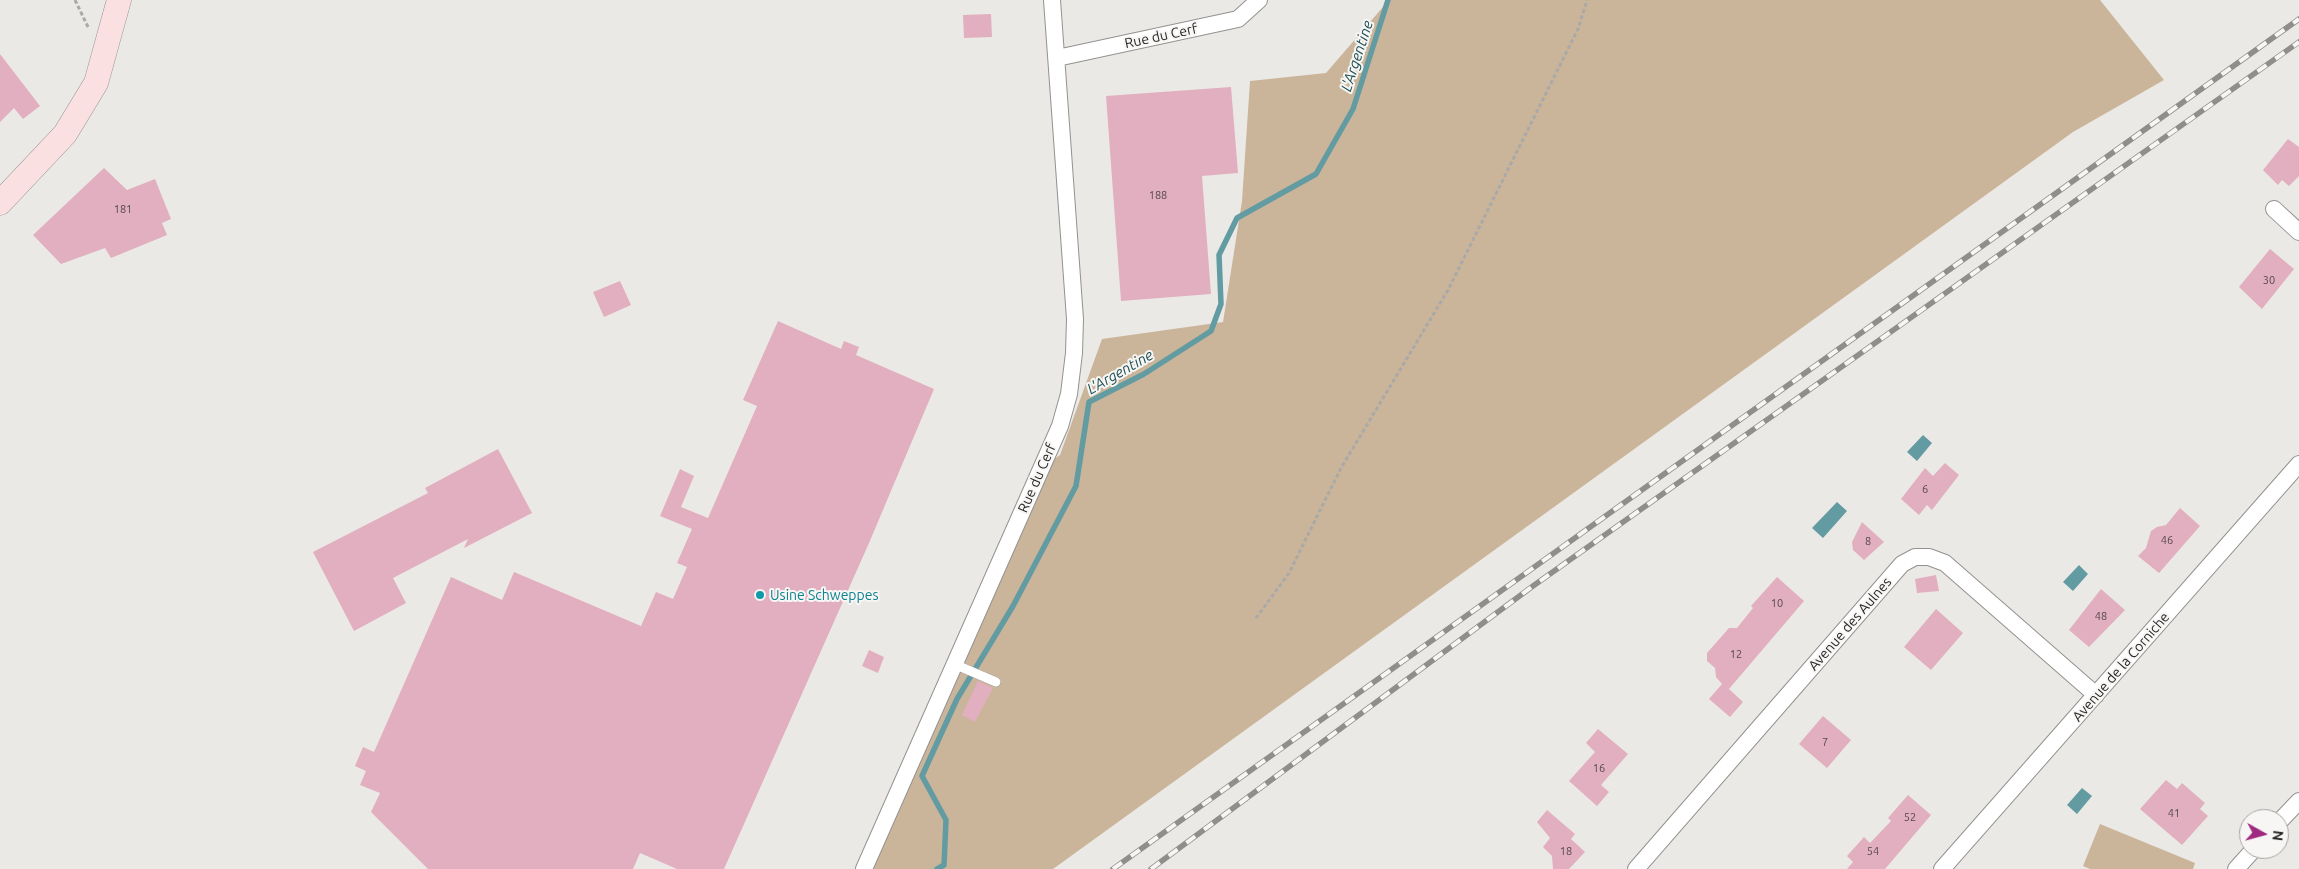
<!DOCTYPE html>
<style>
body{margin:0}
#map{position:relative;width:2299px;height:869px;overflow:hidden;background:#ebe9e6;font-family:Ubuntu,sans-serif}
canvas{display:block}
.north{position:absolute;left:2239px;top:809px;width:50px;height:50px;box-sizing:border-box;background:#f8f6f4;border:1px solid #a5a3a2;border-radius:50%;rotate:97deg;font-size:14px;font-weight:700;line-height:20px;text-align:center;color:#282726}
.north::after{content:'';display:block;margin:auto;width:18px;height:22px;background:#9f2881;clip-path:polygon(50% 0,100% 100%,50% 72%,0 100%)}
</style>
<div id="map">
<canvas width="2299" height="869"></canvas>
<div class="north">N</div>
</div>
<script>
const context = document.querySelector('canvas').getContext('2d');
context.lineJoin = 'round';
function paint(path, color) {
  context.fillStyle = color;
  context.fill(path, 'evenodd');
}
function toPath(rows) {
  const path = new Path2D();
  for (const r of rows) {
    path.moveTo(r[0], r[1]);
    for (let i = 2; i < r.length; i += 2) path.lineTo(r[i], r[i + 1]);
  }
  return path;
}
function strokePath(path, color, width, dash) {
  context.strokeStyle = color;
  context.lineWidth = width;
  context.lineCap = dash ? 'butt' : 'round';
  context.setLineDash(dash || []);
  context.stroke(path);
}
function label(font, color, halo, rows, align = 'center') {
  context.font = font + ' Ubuntu,sans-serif';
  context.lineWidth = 4;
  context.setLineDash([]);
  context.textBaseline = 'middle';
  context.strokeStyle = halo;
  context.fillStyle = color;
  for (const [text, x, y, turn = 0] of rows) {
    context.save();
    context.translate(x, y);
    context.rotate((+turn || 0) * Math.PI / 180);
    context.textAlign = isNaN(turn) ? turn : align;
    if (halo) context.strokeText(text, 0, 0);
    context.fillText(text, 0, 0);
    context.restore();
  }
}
const green = toPath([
 [1389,0,2100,0,2164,80,2073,132,1053,869,870,869,1050,462,1060,455,1102,339,1223,322,1242,201,1250,81,1326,73],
 [2100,824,2195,863,2193,869,2090,869,2083,866]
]);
const water = toPath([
 [1923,435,1932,443,1917,461,1907,452],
 [1837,502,1847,511,1823,538,1812,528],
 [2079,565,2088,574,2073,591,2063,582],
 [2082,788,2092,796,2077,814,2067,805]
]);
const stream = toPath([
 [937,869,944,865,946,820,922,776,957,699,1013,606,1076,486,1089,402,1144,374,1211,331,1221,304,1219,255,1237,218,1316,174,1353,109,1388,0]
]);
const building = toPath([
 [991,14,992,37,964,38,963,15],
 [0,54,40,106,23,119,14,108,0,122],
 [1231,87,1238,173,1202,176,1211,294,1121,301,1106,96],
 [2288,139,2299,147,2299,176,2289,186,2282,180,2278,185,2263,170],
 [104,168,127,190,155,179,171,219,162,223,167,235,111,258,105,248,61,264,33,235],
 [2270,249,2294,269,2262,309,2239,287],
 [620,281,631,305,604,317,593,292],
 [778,321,841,349,844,341,859,347,856,355,934,389,869,543,724,869,677,869,640,853,633,869,428,869,371,812,380,793,360,785,366,771,355,766,363,747,374,752,451,577,502,600,514,572,641,626,656,592,673,599,687,567,677,563,692,529,660,516,680,469,694,476,681,507,708,518,757,406,743,400],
 [498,449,532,513,464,548,468,539,393,578,406,603,354,631,313,552,428,493,425,488],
 [1945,463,1959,475,1932,510,1927,505,1919,515,1901,499,1925,468,1933,476],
 [2180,508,2200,526,2159,573,2138,556,2146,548,2151,531,2157,527,2166,525],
 [1862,522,1884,542,1864,560,1853,550,1852,542],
 [1936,575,1939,591,1917,593,1915,579],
 [1777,577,1804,601,1729,689,1743,702,1730,717,1709,699,1722,684,1716,677,1715,668,1707,661,1707,653,1729,628,1737,628,1753,608,1751,606],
 [2101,589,2125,610,2089,647,2069,630],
 [1936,609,1963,633,1931,670,1904,647],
 [869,650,884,657,878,673,862,666],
 [978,681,993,688,975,722,962,715],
 [1823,716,1851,740,1827,768,1799,744],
 [1598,729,1628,754,1601,785,1609,792,1597,806,1569,781,1595,752,1586,743],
 [2166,780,2177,789,2182,783,2205,803,2200,809,2208,816,2182,845,2140,809],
 [1908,795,1931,815,1885,869,1847,869,1853,862,1847,856,1864,837,1870,843,1891,821,1888,818],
 [1547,810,1575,834,1571,839,1585,852,1569,869,1553,869,1552,856,1543,847,1550,838,1537,822]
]);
const path = toPath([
 [75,0,89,29],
 [1256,618,1289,573,1341,468,1448,290,1578,29,1587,0]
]);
const service = toPath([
 [954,664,996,682]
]);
const minor = toPath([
 [1057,58,1238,19,1259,0],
 [2274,209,2299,232],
 [2279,822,2299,801],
 [864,869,1060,426,1069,394,1074,353,1075,319,1052,0],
 [1636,869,1902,564,1915,557,1929,557,1945,563,2096,695],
 [1942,869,2299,464],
 [2236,869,2254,849]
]);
const secondary = toPath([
 [0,203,65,134,96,83,119,0]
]);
const rail = toPath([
 [1113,869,2299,19],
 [1151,869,1533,586,2299,42]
]);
const markers = [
 [760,595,5,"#0f9aa8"]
];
const numberNames = [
 ["188",1158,195],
 ["181",123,209],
 ["30",2269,280],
 ["6",1925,489],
 ["46",2167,540],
 ["8",1868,541],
 ["10",1777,603],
 ["48",2101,616],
 ["12",1736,654],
 ["7",1825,742],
 ["16",1599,768],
 ["41",2174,813],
 ["52",1910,817],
 ["18",1566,851],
 ["54",1873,851]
];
const streetNames = [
 ["Rue du Cerf",1161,36,-12],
 ["Rue du Cerf",1037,478,-66],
 ["Avenue des Aulnes",1850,624,-49],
 ["Avenue de la Corniche",2121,667,-49]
];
const cultureNames = [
 ["Usine Schweppes",770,595]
];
const waterNames = [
 ["L'Argentine",1357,56,-72],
 ["L'Argentine",1120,372,-30]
];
paint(green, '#cab59a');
paint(water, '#629ba1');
strokePath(stream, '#629ba1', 5.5);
paint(building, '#e1afbf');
strokePath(service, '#949290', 10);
strokePath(minor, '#949290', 18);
strokePath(secondary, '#949290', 25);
strokePath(path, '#aba9a7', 3, [4, 2.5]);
strokePath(service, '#fff', 9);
strokePath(minor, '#fff', 16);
strokePath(secondary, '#fae0e1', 24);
strokePath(rail, '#908e8c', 5.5);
strokePath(rail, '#f8f6f4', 4, [11]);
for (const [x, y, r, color] of markers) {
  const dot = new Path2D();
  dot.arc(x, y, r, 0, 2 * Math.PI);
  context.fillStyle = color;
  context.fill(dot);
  strokePath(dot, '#f8f6f4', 2);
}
label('11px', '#56494c', null, numberNames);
label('14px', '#282726', '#f8f6f4', streetNames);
label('14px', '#0d838f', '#f8f6f4', cultureNames, 'left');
label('italic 15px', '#1c4f54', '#f8f6f4', waterNames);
</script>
